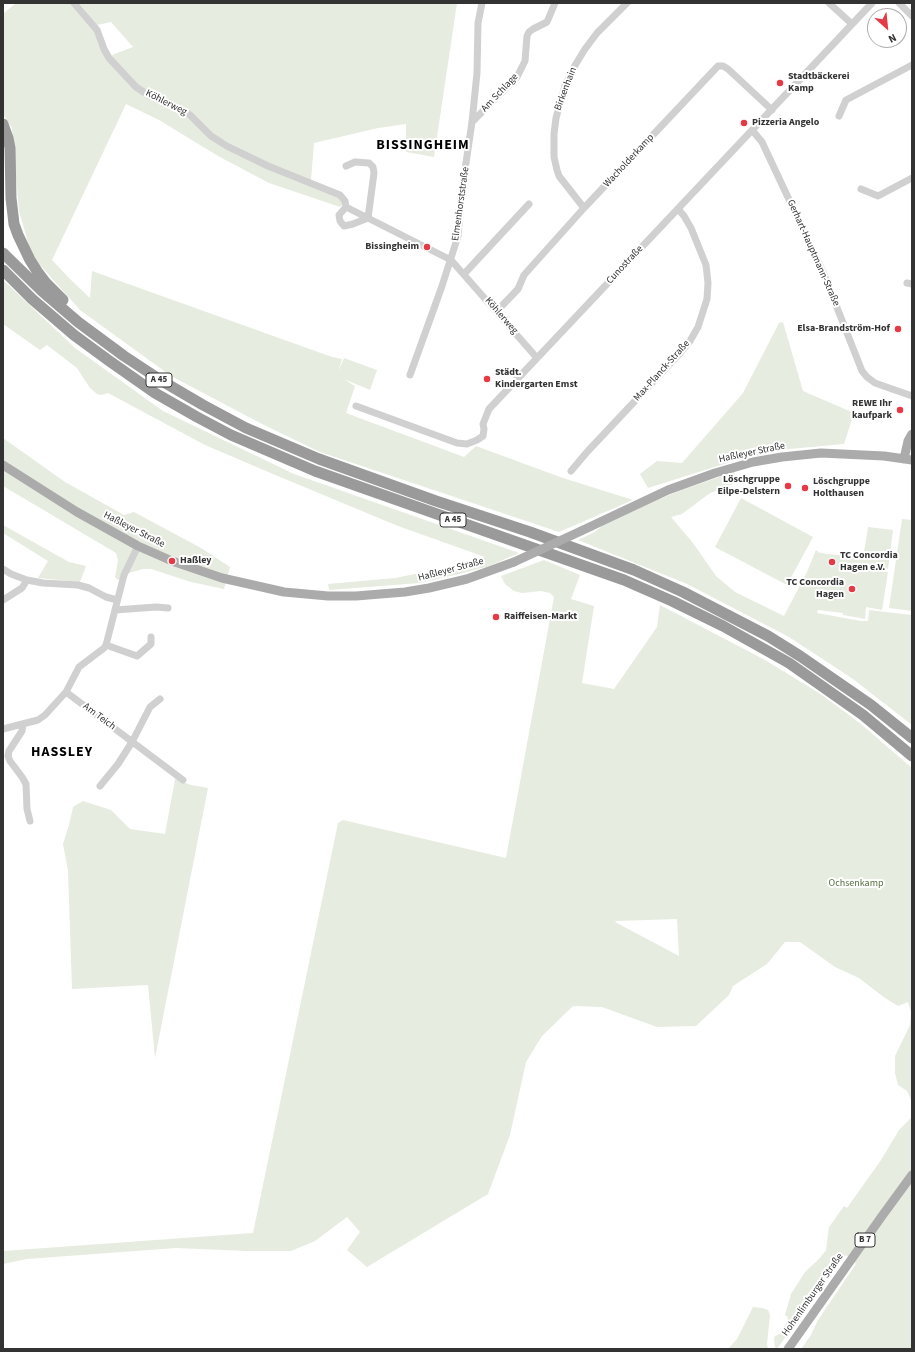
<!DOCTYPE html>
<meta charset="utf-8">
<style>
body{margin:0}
#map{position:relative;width:915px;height:1352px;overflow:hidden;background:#fff;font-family:"Source Sans 3",sans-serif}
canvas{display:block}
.frame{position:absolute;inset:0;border:4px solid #333;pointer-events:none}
.north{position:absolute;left:867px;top:8px;width:40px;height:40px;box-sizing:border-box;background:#fff;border:1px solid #adadad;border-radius:50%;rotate:153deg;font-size:11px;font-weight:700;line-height:16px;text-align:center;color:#333}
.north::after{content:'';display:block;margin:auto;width:14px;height:18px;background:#e63946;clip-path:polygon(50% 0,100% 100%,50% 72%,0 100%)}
</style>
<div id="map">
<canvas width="915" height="1352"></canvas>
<div class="frame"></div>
<div class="north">N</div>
</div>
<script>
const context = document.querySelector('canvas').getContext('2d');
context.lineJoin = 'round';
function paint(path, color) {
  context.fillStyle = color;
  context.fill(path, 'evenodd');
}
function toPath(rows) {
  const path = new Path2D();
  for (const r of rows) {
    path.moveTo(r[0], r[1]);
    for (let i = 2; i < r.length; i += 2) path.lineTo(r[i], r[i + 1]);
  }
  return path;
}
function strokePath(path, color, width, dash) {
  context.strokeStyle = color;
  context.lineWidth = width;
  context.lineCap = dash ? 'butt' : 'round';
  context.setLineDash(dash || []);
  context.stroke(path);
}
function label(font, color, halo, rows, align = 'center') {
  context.font = font + ' "Source Sans 3",sans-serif';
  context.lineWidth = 4;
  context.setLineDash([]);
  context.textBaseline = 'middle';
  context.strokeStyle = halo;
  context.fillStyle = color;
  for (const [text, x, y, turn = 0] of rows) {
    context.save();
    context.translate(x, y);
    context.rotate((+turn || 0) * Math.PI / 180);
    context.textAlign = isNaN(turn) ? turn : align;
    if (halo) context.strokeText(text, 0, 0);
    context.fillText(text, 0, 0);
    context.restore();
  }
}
const green = toPath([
 [16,3,70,3,95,31,126,80,188,117,208,136,335,194,342,201,342,205,340,207,269,183,218,156,159,120,126,104,52,260,70,279,90,298,92,271,332,357,342,359,338,372,344,358,377,370,370,390,344,379,355,386,346,413,464,457,476,446,560,477,633,500,559,532,320,452,264,425,171,376,80,310,32,256,19,211,12,128,3,114,3,14],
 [79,3,457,3,434,157,406,152,406,124,378,128,314,143,311,180,277,167,218,137,150,92,135,84,114,60,112,55,133,47,111,22,97,25],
 [3,280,75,348,163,411,294,474,519,553,489,566,459,574,420,583,329,590,328,584,395,578,446,568,485,557,398,526,273,474,205,445,108,393,101,395,97,394,90,388,77,368,47,345,40,350,3,324],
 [783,322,803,391,854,413,844,444,789,449,740,459,648,488,640,474,657,461,682,463,743,393,779,323],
 [3,438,65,482,124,515,134,512,201,548,230,567,224,589,191,582,151,569,143,569,129,573,118,580,115,577,118,560,116,553,3,486],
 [734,472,738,482,710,493,682,514,671,517,693,543,716,576,735,592,784,616,807,572,816,550,820,553,863,558,861,568,888,572,882,610,866,607,865,619,843,615,843,613,818,610,817,613,861,621,868,621,869,610,912,615,912,725,853,679,789,637,687,584,578,540,595,532,602,526,659,499,682,490],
 [741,498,813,537,787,585,715,547],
 [902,519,912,520,912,611,889,608],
 [3,525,69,562,86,566,80,582,38,578,48,561,3,533],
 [868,527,893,530,888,569,862,565],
 [544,560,580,575,571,599,594,606,582,683,614,689,657,627,660,605,765,660,819,693,861,724,912,768,912,1102,907,1091,898,1085,895,1073,895,1056,910,1025,911,1012,908,1002,898,1006,885,998,859,978,835,967,800,942,785,942,767,964,733,986,729,995,696,1026,657,1027,602,1007,573,1006,542,1036,526,1062,510,1135,488,1194,367,1267,347,1250,360,1232,347,1217,315,1241,291,1251,247,1251,176,1248,27,1259,3,1264,3,1251,253,1233,338,823,343,820,506,858,554,597,550,593,541,591,522,593,514,591,505,584,501,576],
 [677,919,679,956,615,922,616,921],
 [175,779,191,785,208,788,155,1058,148,985,72,989,68,871,63,844,69,825,73,807,83,801,111,810,130,829,165,834],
 [912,1117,912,1349,801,1349,811,1335,818,1320,856,1264,846,1255,809,1302,804,1311,777,1349,775,1347,774,1338,775,1336,782,1333,784,1330,788,1317,785,1315,791,1294,805,1272,820,1258,826,1250,829,1227,844,1206,847,1208,881,1160,899,1130],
 [753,1307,762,1308,768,1310,770,1315,767,1344,768,1349,728,1349,737,1339]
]);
const minor = toPath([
 [74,3,97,30,104,49,109,58,136,87,148,95,180,109,190,115,211,136,227,146,268,166,340,195,345,201,346,207,451,260,537,358],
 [829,3,852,24],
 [899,3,912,16],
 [839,116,846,100,912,65],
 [472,122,517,77,525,61,527,36,529,32,533,29,547,22,555,3],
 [752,130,762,142,823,272,862,371,867,377,875,383,912,396],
 [346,166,355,162,369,163,373,167,374,173,368,218],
 [861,189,878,196,912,178],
 [346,207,339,215,340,221,344,226,353,224,368,218],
 [584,208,559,176,557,170,554,157,554,134,556,118,565,86,574,67,585,49,597,33,627,3],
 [464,274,529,204],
 [907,283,912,284],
 [497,311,518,289,524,275,584,208,718,66,723,66,728,69,772,110],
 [410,375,442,286,458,236,462,190,472,122,477,73,478,23,482,3],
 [356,406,457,443,467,444,477,440,483,436,484,429,483,424,489,409,872,3],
 [571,471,587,452,681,352,690,341,698,327,707,299,708,283,706,265,691,228,684,216,678,209],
 [3,569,11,574,27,580,43,583,78,585,89,588,106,597,117,600],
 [3,600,22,588,27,580],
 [115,610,156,607,168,608],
 [106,645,137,656,151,644,151,637],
 [66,692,183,780],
 [23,724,22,731,9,751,8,756,10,761,22,777,26,784,27,809,30,821],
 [3,729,38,720,45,715,66,692,79,667,104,648,106,645,124,575,138,546],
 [100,786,118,764,132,742,150,707,160,699]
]);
const major = toPath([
 [904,459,908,441,912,434],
 [3,465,77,512,138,546,172,561,222,578,284,592,328,596,356,596,405,592,429,588,467,579,514,562],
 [581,531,668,490,715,473,753,462,782,457,821,453,884,456,912,460],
 [788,1349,882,1216,912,1175]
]);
const highway = toPath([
 [3,124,8,138,10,148,11,198,14,224,18,235,30,260,37,271,46,283,63,300],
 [3,253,42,291,78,322,124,356,162,381,203,405,246,428,319,459,436,501,530,532,634,570,683,592,768,636,800,656,871,705,912,738],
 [3,270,32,299,74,335,108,360,155,393,197,417,231,435,315,471,624,580,672,601,723,626,789,663,863,715,912,756]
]);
const majorBridge = toPath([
 [514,562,581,531]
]);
const markers = [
 [780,83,4,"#e63946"],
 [744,123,4,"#e63946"],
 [427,247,4,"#e63946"],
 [898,329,4,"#e63946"],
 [487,379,4,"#e63946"],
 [900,410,4,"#e63946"],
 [788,486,4,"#e63946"],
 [805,488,4,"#e63946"],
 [172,561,4,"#e63946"],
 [832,562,4,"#e63946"],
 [852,589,4,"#e63946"],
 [496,617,4,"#e63946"]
];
const shields = [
 [159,380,26],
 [453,520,26],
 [865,1240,20]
];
const shieldNames = [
 ["A 45",159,380],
 ["A 45",453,520],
 ["B 7",865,1240]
];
const poiNames = [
 ["Stadtbäckerei",788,77],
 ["Kamp",788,89],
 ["Pizzeria Angelo",752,123],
 ["Bissingheim",419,247,"right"],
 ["Elsa-Brandström-Hof",890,329,"right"],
 ["Städt.",495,373],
 ["Kindergarten Emst",495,385],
 ["REWE Ihr",892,404,"right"],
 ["kaufpark",892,416,"right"],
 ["Löschgruppe",780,480,"right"],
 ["Eilpe-Delstern",780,492,"right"],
 ["Löschgruppe",813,482],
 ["Holthausen",813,494],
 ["TC Concordia",840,556],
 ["Hagen e.V.",840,568],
 ["Haßley",180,561],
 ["TC Concordia",844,583,"right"],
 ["Hagen",844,595,"right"],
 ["Raiffeisen-Markt",504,617]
];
const streetNames = [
 ["Birkenhain",566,89,-69],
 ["Am Schlage",500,93,-47],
 ["Köhlerweg",166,103,27],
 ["Wacholderkamp",629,161,-47],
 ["Elmenhorststraße",461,204,-82],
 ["Gerhart-Hauptmann-Straße",813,253,66],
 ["Cunostraße",625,265,-47],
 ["Köhlerweg",501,316,49],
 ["Max-Planck-Straße",662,371,-48],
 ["Haßleyer Straße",752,453,-12],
 ["Haßleyer Straße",134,530,27],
 ["Haßleyer Straße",451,570,-15],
 ["Am Teich",99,717,37],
 ["Hohenlimburger Straße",813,1295,-55]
];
const parkNames = [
 ["Ochsenkamp",856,884]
];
const districtNames = [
 ["BISSINGHEIM",423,146],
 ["HASSLEY",62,753]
];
paint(green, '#e6ecdf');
strokePath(minor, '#d0d0d0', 7);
strokePath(major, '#ababab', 9);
strokePath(highway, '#9a9a9a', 11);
strokePath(majorBridge, '#ababab', 9);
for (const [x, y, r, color] of markers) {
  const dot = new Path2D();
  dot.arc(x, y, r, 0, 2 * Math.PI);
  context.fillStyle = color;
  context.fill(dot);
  strokePath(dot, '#fff', 1.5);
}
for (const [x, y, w] of shields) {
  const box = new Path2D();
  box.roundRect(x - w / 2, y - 7, w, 14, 3);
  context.fillStyle = '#fff';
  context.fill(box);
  strokePath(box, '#333', 1);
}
label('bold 9px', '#333', null, shieldNames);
label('bold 10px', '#333', '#fff', poiNames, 'left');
label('10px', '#333', '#fff', streetNames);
label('10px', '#56703f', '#fff', parkNames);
context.letterSpacing = '1px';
label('bold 14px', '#000', '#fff', districtNames);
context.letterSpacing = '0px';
</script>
